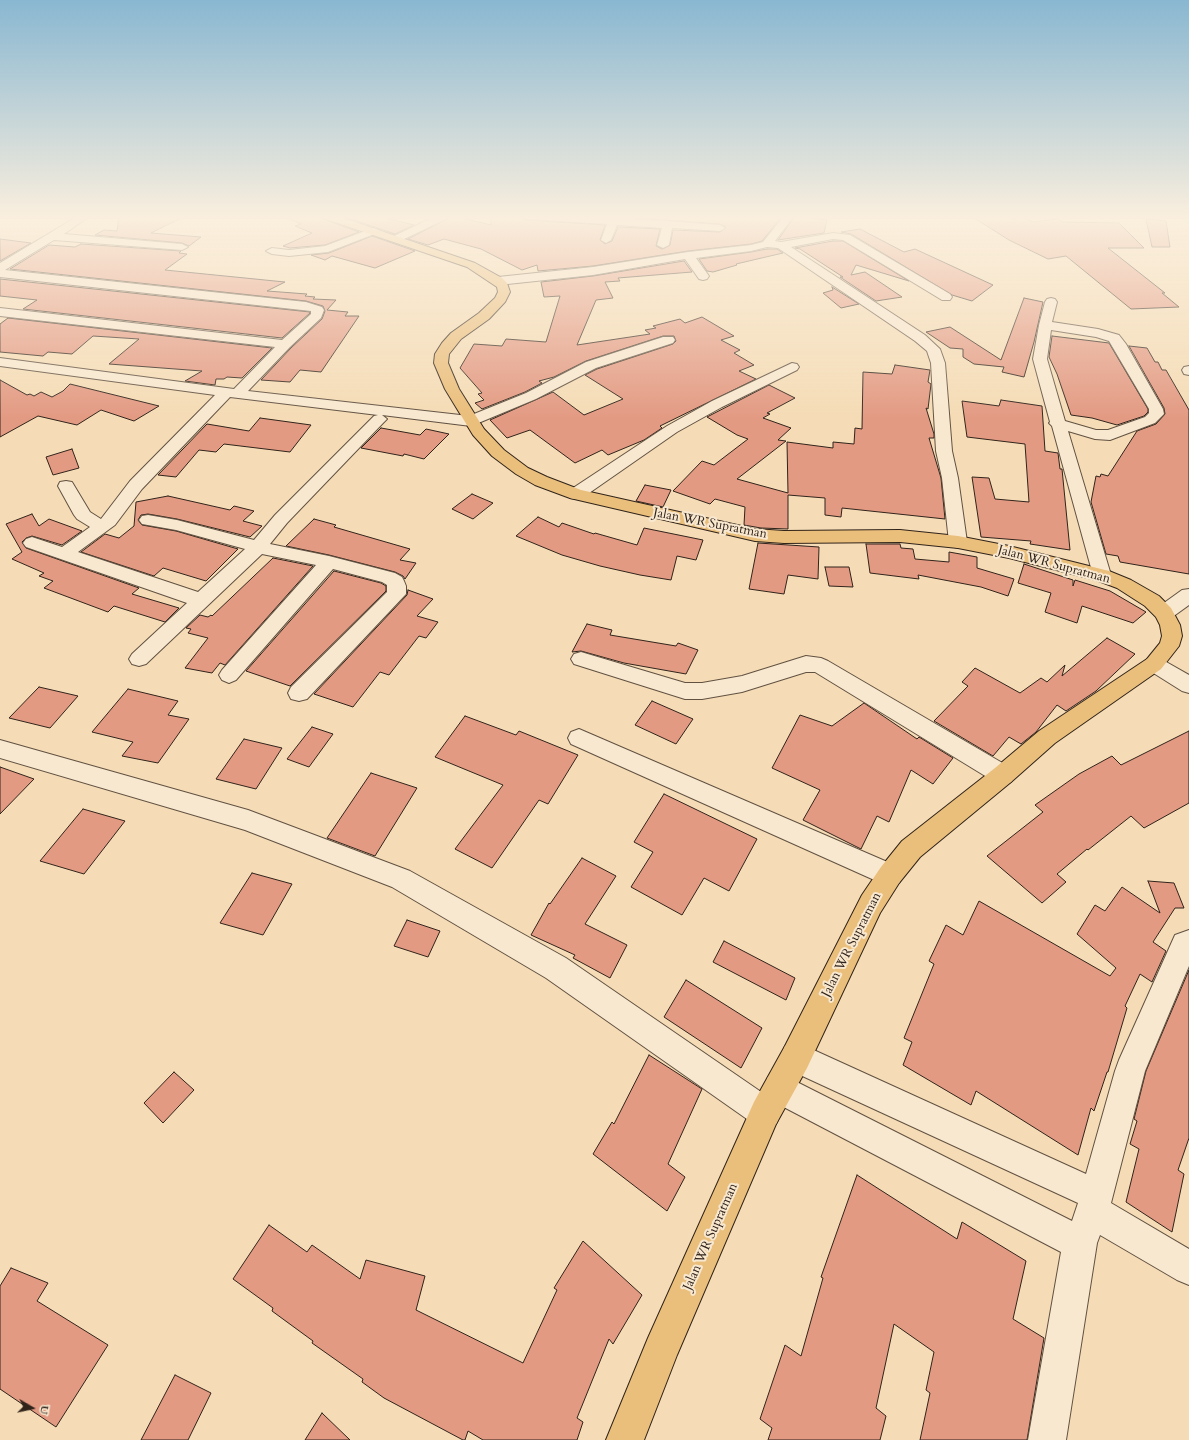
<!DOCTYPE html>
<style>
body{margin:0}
#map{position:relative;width:1189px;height:1440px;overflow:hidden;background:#f5dcb6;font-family:Cardo,serif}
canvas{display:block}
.north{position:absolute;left:12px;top:1388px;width:40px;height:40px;-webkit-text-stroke:3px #f8e8d0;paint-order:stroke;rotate:99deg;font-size:11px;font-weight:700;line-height:16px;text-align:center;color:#30231a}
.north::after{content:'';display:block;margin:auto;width:14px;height:18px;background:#30231a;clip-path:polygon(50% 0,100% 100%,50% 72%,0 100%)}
</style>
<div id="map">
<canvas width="1189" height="1440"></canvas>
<div class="north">U</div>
</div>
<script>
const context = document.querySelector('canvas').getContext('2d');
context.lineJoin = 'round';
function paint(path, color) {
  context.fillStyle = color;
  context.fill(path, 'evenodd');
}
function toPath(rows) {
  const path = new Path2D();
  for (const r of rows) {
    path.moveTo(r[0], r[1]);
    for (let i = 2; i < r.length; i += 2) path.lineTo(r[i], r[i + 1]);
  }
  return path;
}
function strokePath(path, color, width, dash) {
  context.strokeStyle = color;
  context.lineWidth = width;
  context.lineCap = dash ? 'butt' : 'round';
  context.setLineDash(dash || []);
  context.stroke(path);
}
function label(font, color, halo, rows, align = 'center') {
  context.font = font + ' Cardo,serif';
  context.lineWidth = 4;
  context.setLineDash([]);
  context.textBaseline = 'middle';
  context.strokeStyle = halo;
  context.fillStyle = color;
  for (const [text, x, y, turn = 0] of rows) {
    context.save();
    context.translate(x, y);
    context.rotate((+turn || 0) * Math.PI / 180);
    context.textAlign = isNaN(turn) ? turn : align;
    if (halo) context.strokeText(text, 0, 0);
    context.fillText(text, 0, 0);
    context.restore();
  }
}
const building = toPath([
 [119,216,185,216,151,233,201,237,189,246,182,243,95,235,104,230,117,231,119,216],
 [284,216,321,216,323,219,359,232,325,245,290,248,283,246,312,233,295,226,301,224,284,216],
 [342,216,377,216,414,225,395,234,342,216],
 [453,216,491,225,491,216,519,216,525,220,605,225,600,240,605,244,612,241,618,227,660,229,656,246,662,249,670,245,673,230,720,232,726,227,720,224,604,216,782,216,762,241,751,244,688,251,593,266,538,271,537,265,522,270,481,249,444,239,428,245,408,239,453,216],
 [795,216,827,220,824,233,778,240,795,216],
 [971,216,1008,216,1014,219,1022,217,1033,222,1057,219,1063,222,1119,223,1144,248,1108,248,1165,293,1162,293,1179,307,1131,309,1066,256,1048,259,1009,240,971,216],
 [1146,219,1166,221,1170,247,1152,247,1146,219],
 [860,229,904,252,915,249,993,285,972,301,952,295,851,234,841,232,860,229],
 [372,236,415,251,375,268,332,256,325,260,311,255,329,253,372,236],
 [0,239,31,243,0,261,0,239],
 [833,241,843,241,909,281,856,265,851,275,865,272,902,297,876,301,840,277,843,277,800,249,795,248,833,241],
 [81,244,181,251,179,253,187,254,165,270,285,282,267,291,307,294,305,296,315,297,313,299,336,300,327,310,348,312,345,316,359,316,321,372,300,370,290,382,261,380,291,348,322,319,325,311,323,306,306,301,10,269,49,245,75,247,81,244],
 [767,249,777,249,783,253,736,264,737,265,713,272,707,271,699,259,751,252,767,249],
 [684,261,692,272,618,278,620,281,605,282,613,298,596,300,577,345,650,334,645,330,656,328,653,326,680,319,685,323,702,317,734,336,721,340,740,350,734,353,754,365,739,371,756,379,660,426,662,428,644,440,608,455,602,450,575,463,530,430,507,438,490,420,553,392,584,415,623,399,585,375,597,369,673,344,676,341,674,336,663,336,586,361,554,377,539,381,542,383,525,392,482,409,475,403,484,400,478,394,482,393,460,368,474,344,502,346,506,339,546,342,560,296,544,297,541,282,593,276,684,261],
 [0,279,310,312,310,313,282,338,23,309,37,300,0,296,0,279],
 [832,287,859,304,841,308,823,293,833,290,832,287],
 [1024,298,1043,302,1034,342,1024,377,1002,372,1004,367,974,364,963,357,963,349,950,348,926,332,950,327,1001,360,1024,298],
 [8,318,272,348,242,378,227,377,224,379,216,379,215,385,185,381,202,371,109,364,139,339,93,336,72,354,48,352,43,356,0,352,0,324,8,318],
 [1052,336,1109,343,1148,409,1148,412,1144,416,1117,425,1092,418,1071,415,1057,374,1049,357,1052,336],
 [1129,346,1147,348,1155,362,1158,362,1162,370,1166,370,1189,410,1189,574,1120,562,1118,556,1106,554,1091,502,1096,476,1100,477,1101,474,1108,476,1137,431,1156,424,1165,414,1164,408,1129,346],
 [895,365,930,370,928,382,931,384,928,409,926,408,934,434,934,438,929,438,941,478,945,519,842,508,841,517,825,515,825,498,788,495,788,529,761,528,744,525,745,507,715,499,710,504,673,491,702,461,714,465,748,439,737,435,707,417,769,385,795,398,767,413,770,414,763,418,791,428,778,440,786,441,737,479,788,493,787,442,833,448,833,442,854,444,855,428,862,429,863,372,892,374,895,365],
 [0,380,27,395,30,394,34,396,41,392,52,397,63,391,70,384,159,406,134,421,101,410,77,425,38,416,0,437,0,380],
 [1001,400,1042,406,1045,451,1058,453,1060,469,1062,469,1070,550,1030,544,1031,541,981,537,972,477,989,478,995,499,1029,502,1025,444,967,437,962,401,999,406,1001,400],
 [260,418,311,425,290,452,224,444,216,452,199,450,176,477,158,475,207,424,249,431,260,418],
 [381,428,420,435,426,429,449,434,424,459,404,454,403,456,361,448,381,428],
 [72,449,79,468,53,475,46,457,72,449],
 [645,485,671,490,663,507,636,501,645,485],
 [472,494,493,503,473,519,452,509,472,494],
 [168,496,230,510,234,506,254,511,243,521,262,526,250,537,177,519,148,514,141,515,138,520,142,525,176,531,238,549,206,581,163,568,154,576,81,552,105,534,119,538,134,526,136,502,168,496],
 [32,514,39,526,49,519,82,531,62,545,32,536,26,538,22,542,26,548,139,588,132,594,179,608,165,622,114,606,108,612,44,588,53,581,39,576,44,573,12,559,22,552,6,524,32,514],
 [538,517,559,527,562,523,594,534,595,533,637,545,644,528,703,540,696,560,677,556,671,580,640,575,600,566,562,555,516,536,538,517],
 [314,519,336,525,334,527,410,549,400,560,416,563,405,579,403,576,395,572,329,555,286,546,314,519],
 [758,543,819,547,818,579,788,575,784,594,749,589,758,543],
 [866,544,900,544,901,548,913,549,915,559,949,562,949,552,977,557,977,568,1014,579,1008,596,981,587,918,575,919,579,870,573,866,544],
 [273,558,313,566,225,665,220,663,212,673,185,668,208,638,188,633,191,629,186,628,200,615,208,617,211,615,212,616,273,558],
 [1024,564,1073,580,1073,586,1075,580,1110,591,1146,612,1133,623,1082,606,1077,623,1045,612,1051,593,1018,583,1024,564],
 [825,567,849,567,853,587,829,586,825,567],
 [334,571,381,583,386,586,386,591,290,686,246,671,334,571],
 [408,590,433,599,417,616,438,622,426,638,419,636,389,675,380,672,353,707,314,694,407,595,408,590],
 [587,624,612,630,610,635,676,646,678,643,698,650,686,674,624,663,581,651,572,652,587,624],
 [1107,638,1135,654,1096,691,1066,711,1057,705,1036,732,1021,744,1009,737,993,756,934,721,968,686,962,682,975,668,1020,693,1041,678,1047,682,1065,665,1062,676,1107,638],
 [39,687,78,696,50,728,9,718,39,687],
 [128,689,178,701,168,715,189,719,158,763,122,756,133,742,92,732,128,689],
 [652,701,693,719,676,744,635,725,652,701],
 [864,703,917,739,919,737,953,758,933,784,911,770,889,822,877,816,861,849,803,820,820,790,772,768,800,715,832,726,864,703],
 [465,716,516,735,519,731,578,755,548,804,539,800,492,868,455,849,503,785,435,757,465,716],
 [312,727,333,734,309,767,287,759,312,727],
 [1189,731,1189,803,1144,828,1131,816,1088,850,1087,849,1057,874,1066,882,1042,903,987,856,1043,812,1035,805,1079,774,1112,756,1121,765,1189,731],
 [244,739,282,748,256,789,216,779,244,739],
 [0,767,34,779,0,814,0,767],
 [371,773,417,788,375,856,327,838,371,773],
 [664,794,757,839,729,891,704,878,682,915,631,887,653,852,634,842,664,794],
 [83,809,125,821,84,874,40,861,83,809],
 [582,858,616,876,585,924,627,945,610,978,573,958,575,955,531,935,549,903,550,904,582,858],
 [252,873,292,884,263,935,220,923,252,873],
 [1148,881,1174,883,1184,908,1175,908,1153,942,1166,951,1152,982,1140,974,1125,1006,1127,1008,1108,1072,1107,1072,1094,1111,1091,1108,1078,1155,976,1091,971,1105,903,1065,912,1042,904,1038,934,964,929,961,946,925,963,935,979,901,1110,976,1116,968,1077,934,1095,905,1105,911,1122,887,1160,913,1148,881],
 [407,920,440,931,428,957,394,946,407,920],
 [724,941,795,978,786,1000,713,962,724,941],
 [1189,970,1189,1138,1178,1170,1184,1174,1172,1232,1126,1202,1139,1149,1130,1144,1137,1121,1134,1119,1146,1071,1189,970],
 [686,980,762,1028,741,1068,664,1017,686,980],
 [649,1055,702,1089,668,1164,685,1177,667,1211,593,1154,612,1122,614,1124,649,1055],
 [174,1072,194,1090,163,1123,144,1103,174,1072],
 [857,1175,957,1239,962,1222,1026,1261,1013,1319,1044,1338,1027,1440,920,1440,930,1393,926,1390,934,1352,894,1324,876,1408,886,1416,880,1440,768,1440,772,1428,760,1419,785,1345,801,1356,823,1278,821,1277,857,1175],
 [269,1225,307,1252,312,1245,360,1279,366,1260,425,1276,416,1310,523,1363,557,1290,554,1288,583,1241,642,1295,613,1344,609,1339,577,1418,583,1422,577,1440,483,1440,468,1431,465,1440,463,1440,384,1398,362,1382,363,1379,312,1343,313,1341,272,1311,273,1308,233,1279,269,1225],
 [11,1268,48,1283,37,1301,108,1345,56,1427,0,1389,0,1286,11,1268],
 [175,1375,211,1393,188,1440,141,1440,175,1375],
 [322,1413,350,1440,305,1440,322,1413]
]);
const minor = toPath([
 [78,216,90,216,64,234,182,244,188,247,182,250,54,240,5,270,306,302,322,307,324,310,321,318,290,347,248,391,469,416,526,393,586,362,663,337,673,337,675,340,673,343,596,368,536,399,476,424,471,426,382,415,387,419,384,422,287,523,270,544,329,556,395,573,402,577,404,581,406,586,406,594,307,699,299,701,291,699,288,693,291,687,387,592,387,585,382,582,333,569,236,680,229,683,222,680,219,675,222,670,316,565,262,554,146,664,139,666,132,664,129,659,132,654,187,603,26,547,23,543,26,539,32,537,62,547,90,527,77,519,74,515,58,486,60,482,66,481,72,482,90,512,101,519,130,481,215,395,0,366,0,358,234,389,275,347,0,316,0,308,282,340,311,314,311,311,0,277,0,263,78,216],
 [230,397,378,415,374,416,275,515,254,540,177,520,148,515,142,516,139,520,142,524,176,530,245,549,198,592,78,552,115,525,142,489,230,397],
 [436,216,449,216,448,218,400,241,392,241,391,239,392,237,436,216],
 [520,216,576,216,668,221,720,225,725,228,720,231,672,228,669,245,663,248,657,245,662,228,617,225,611,240,606,243,601,240,607,224,525,219,520,216],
 [784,216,794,216,775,241,781,242,833,233,850,235,950,294,952,297,950,300,942,300,843,240,833,239,791,247,925,335,940,349,945,363,952,451,958,478,967,542,964,546,958,548,952,546,949,542,942,478,936,451,931,363,927,351,915,341,778,248,767,247,751,251,696,258,709,276,707,279,703,280,699,279,685,259,593,275,498,285,494,284,492,281,494,278,498,277,593,267,688,252,751,245,763,242,784,216],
 [373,228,377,229,378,231,377,233,328,252,289,256,272,254,266,251,272,248,289,250,325,246,373,228],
 [1051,298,1055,299,1057,302,1052,322,1098,329,1119,335,1126,344,1163,409,1164,414,1155,423,1110,440,1095,439,1068,431,1111,575,1109,579,1102,581,1095,579,1093,575,1052,426,1049,423,1050,422,1033,359,1039,325,1045,302,1047,299,1051,298],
 [1051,330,1096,337,1109,341,1149,409,1149,413,1145,417,1108,430,1096,430,1065,421,1047,359,1051,330],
 [792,363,797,364,799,367,797,370,722,407,677,432,582,498,576,499,570,498,568,494,570,490,667,426,712,401,792,363],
 [1189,366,1189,375,1184,374,1182,370,1184,367,1189,366],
 [1189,589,1189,605,1171,618,1164,620,1157,618,1154,613,1157,608,1182,590,1189,589],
 [581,652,685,683,702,683,742,676,806,656,821,658,828,661,1011,768,1015,775,1011,782,1003,785,995,782,815,672,806,672,742,692,702,699,685,699,574,664,571,659,574,654,581,652],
 [1154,656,1161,659,1189,675,1189,693,1182,691,1147,669,1144,664,1147,659,1154,656],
 [579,729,899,867,903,875,899,883,890,887,881,883,571,744,568,738,571,732,579,729],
 [0,740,248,810,410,871,566,958,767,1096,764,1088,768,1077,779,1073,1072,1221,1078,1203,785,1068,781,1057,785,1046,796,1042,1086,1174,1115,1071,1119,1060,1175,935,1189,930,1189,966,1145,1071,1111,1203,1189,1249,1189,1285,1177,1280,1100,1235,1097,1243,1066,1440,1028,1440,1061,1252,776,1103,781,1113,776,1124,765,1129,754,1124,546,978,392,887,245,830,0,758,0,740]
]);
const highway = toPath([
 [322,216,337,216,475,263,502,278,507,283,510,292,505,302,489,319,461,339,449,354,448,363,459,389,484,429,504,450,528,468,547,477,581,490,755,529,784,531,900,530,958,536,1009,546,1109,571,1131,580,1159,596,1171,608,1180,625,1182,636,1179,646,1161,669,1055,743,1011,782,920,857,899,883,880,913,807,1068,776,1124,677,1355,644,1440,606,1440,648,1338,754,1102,785,1046,862,895,881,867,902,841,995,768,1039,731,1147,659,1160,643,1162,636,1160,625,1156,617,1145,606,1117,588,1096,580,1009,558,958,548,900,542,784,543,755,541,570,498,535,485,516,474,492,456,473,435,445,389,434,363,435,354,442,343,451,333,479,313,495,298,498,292,497,287,467,267,323,218,322,216]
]);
const streetNames = [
 ["Jalan WR Supratman",710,524,11],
 ["Jalan WR Supratman",1054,565,15],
 ["Jalan WR Supratman",852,945,-63],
 ["Jalan WR Supratman",711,1237,-66]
];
paint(building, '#e39a83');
strokePath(building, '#30231a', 1);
strokePath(minor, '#615141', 2);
strokePath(highway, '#30231a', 2);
paint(minor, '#f8e8d0');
paint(highway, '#eabe7b');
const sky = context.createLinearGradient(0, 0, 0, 418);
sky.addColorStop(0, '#89b7d1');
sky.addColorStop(0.52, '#faefde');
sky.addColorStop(1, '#faefde00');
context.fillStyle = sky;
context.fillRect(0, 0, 1189, 418);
label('13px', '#30231a', '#f8e8d0', streetNames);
</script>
